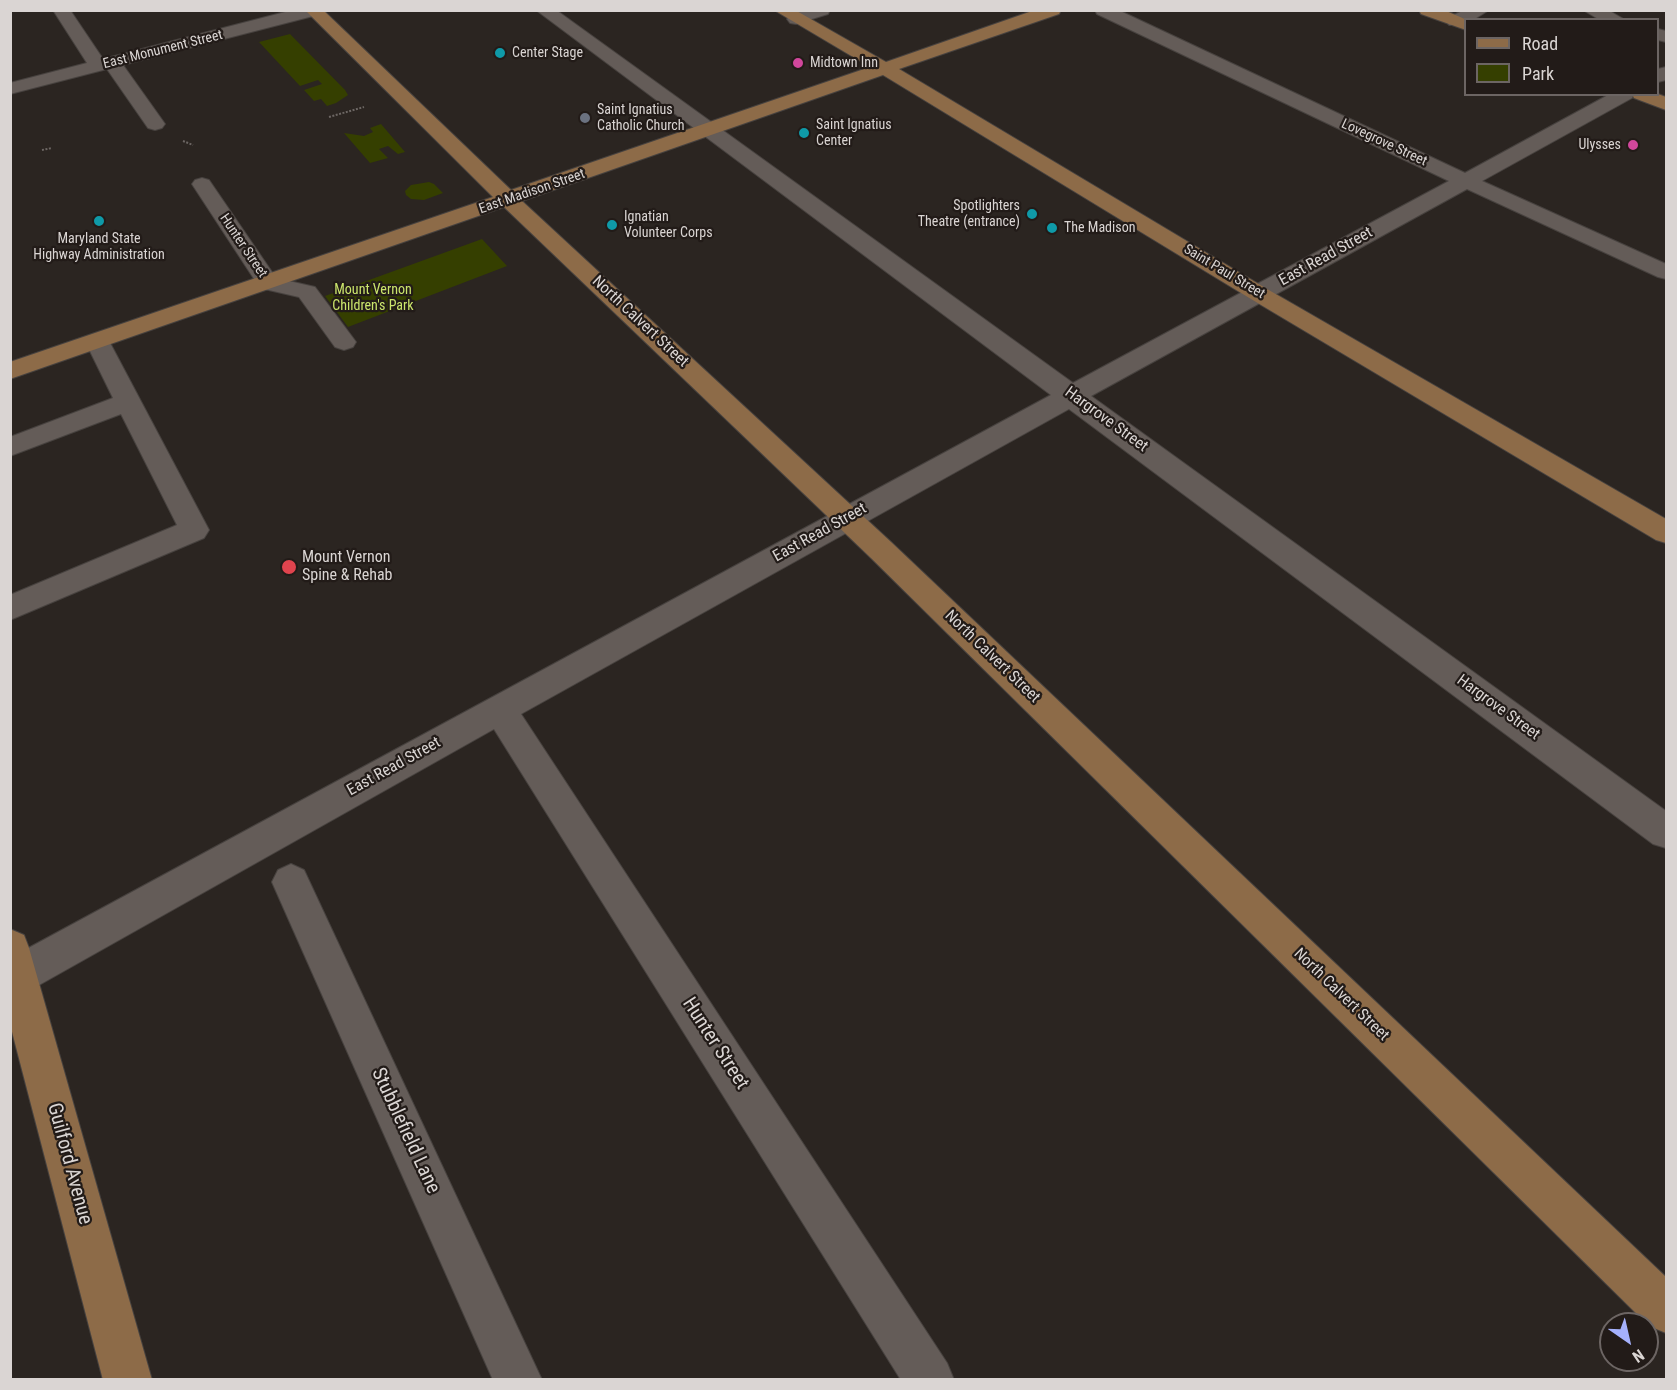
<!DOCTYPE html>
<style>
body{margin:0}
#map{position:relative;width:1677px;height:1390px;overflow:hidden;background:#2b2521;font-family:"Roboto Condensed",sans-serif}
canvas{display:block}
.frame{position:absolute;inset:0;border:12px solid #dad5d3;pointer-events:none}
.legend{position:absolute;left:1464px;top:18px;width:195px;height:78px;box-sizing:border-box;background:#221b18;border:2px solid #6c6563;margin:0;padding:8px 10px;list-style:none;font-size:18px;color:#dad5d3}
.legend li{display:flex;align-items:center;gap:12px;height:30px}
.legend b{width:30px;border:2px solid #6c6563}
.north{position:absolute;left:1599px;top:1312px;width:60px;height:60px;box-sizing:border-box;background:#221b18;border:2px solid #6c6563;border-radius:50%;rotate:146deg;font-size:16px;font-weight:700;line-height:24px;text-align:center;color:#dad5d3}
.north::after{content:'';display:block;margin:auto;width:21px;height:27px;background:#a5b1fc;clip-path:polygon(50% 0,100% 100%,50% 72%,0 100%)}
</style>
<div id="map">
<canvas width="1677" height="1390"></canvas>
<div class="frame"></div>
<ul class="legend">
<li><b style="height:8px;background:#8d6b48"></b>Road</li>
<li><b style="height:16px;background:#353f00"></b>Park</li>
</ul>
<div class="north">N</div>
</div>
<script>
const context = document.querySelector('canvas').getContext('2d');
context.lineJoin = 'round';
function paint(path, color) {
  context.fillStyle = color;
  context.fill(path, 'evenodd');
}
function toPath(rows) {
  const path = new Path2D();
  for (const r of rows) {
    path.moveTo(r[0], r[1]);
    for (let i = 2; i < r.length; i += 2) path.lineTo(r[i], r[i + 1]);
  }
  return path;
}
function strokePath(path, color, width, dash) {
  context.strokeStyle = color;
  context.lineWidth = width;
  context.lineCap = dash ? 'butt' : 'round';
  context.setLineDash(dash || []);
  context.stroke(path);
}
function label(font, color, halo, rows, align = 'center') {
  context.font = font + ' "Roboto Condensed",sans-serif';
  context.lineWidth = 4.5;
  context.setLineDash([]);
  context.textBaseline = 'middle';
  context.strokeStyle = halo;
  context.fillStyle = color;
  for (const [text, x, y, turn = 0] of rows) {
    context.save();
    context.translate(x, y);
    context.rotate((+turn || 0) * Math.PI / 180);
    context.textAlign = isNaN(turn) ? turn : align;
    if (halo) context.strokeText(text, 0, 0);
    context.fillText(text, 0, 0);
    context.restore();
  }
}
const green = toPath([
 [290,34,345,90,348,95,336,103,327,106,321,99,314,101,304,90,322,84,318,80,300,86,259,42],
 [381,124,405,152,398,154,388,146,379,149,388,158,370,163,344,133,364,136,373,132,370,128],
 [429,182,434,184,443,193,424,200,411,199,406,195,405,191,411,185],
 [482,239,507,266,348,327,325,296]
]);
const path = toPath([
 [329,117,364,107],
 [183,141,193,145],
 [42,150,52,148]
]);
const minor = toPath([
 [53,10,70,10,103,59,293,10,323,10,321,14,123,65,165,124,162,128,155,130,148,128,107,69,10,94,10,83,87,63,53,10],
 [536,10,556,10,1073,383,1449,181,1097,14,1095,10,1118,10,1465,173,1610,94,1634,94,1632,98,1482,181,1666,264,1666,279,1658,277,1467,189,1091,396,1666,811,1666,848,1653,844,1069,409,521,714,947,1363,954,1380,901,1380,494,729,32,989,18,995,10,992,10,958,1051,395,536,10],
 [804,10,830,10,828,14,796,24,790,23,787,19,790,15,804,10],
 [1465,10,1489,10,1473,20,1466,20,1466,23,1461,25,1449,25,1446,21,1449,17,1465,10],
 [1583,10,1608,10,1625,20,1600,20,1583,10],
 [1658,29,1666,31,1666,42,1658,40,1658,29],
 [1666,67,1666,80,1658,82,1658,69,1666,67],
 [202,178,209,180,276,278,315,287,356,342,353,347,344,350,335,347,299,297,260,288,192,184,195,180,202,178],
 [97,333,106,336,109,341,209,530,204,538,10,620,10,595,177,525,121,414,10,456,10,437,113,398,85,341,88,336,97,333],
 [291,864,304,870,542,1380,493,1380,272,882,278,870,291,864]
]);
const major = toPath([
 [305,10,323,10,511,190,870,67,774,10,795,10,886,62,1035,10,1061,10,1059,14,899,69,1267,289,1666,519,1666,543,1656,540,1251,299,883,75,522,201,891,542,1666,1277,1666,1333,1649,1326,871,558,504,207,10,379,10,362,493,197,305,10],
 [1419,10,1444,10,1467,20,1466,30,1421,14,1419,10],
 [1632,94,1658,94,1666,97,1666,110,1634,98,1632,94],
 [10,929,24,935,29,948,152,1380,103,1380,10,1024,10,929]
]);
const markers = [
 [500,53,6,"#0f9aa8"],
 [798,63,6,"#d1479c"],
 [585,118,6,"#6b7280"],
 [804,133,6,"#0f9aa8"],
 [1633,145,6,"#d1479c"],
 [1032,214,6,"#0f9aa8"],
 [99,221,6,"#0f9aa8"],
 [612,225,6,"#0f9aa8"],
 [1052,228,6,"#0f9aa8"],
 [289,567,8,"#e0444e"]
];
const farStreetnames = [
 ["East Monument Street",163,50,-14],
 ["Lovegrove Street",1384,143,25],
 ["East Madison Street",532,192,-19],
 ["Hunter Street",243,246,56],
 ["Saint Paul Street",1224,272,31]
];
const farPoinames = [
 ["Center Stage",512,53],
 ["Midtown Inn",810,63],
 ["Saint Ignatius",597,110],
 ["Catholic Church",597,126],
 ["Saint Ignatius",816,125],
 ["Center",816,141],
 ["Ulysses",1621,145,"right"],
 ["Spotlighters",1020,206,"right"],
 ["Theatre (entrance)",1020,222,"right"],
 ["Ignatian",624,217],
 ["Volunteer Corps",624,233],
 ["The Madison",1064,228],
 ["Maryland State",99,239,"center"],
 ["Highway Administration",99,255,"center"]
];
const farParknames = [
 ["Mount Vernon",373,290],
 ["Children's Park",373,306]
];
const streetNames = [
 ["East Read Street",1326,257,-29],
 ["North Calvert Street",640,322,43],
 ["Hargrove Street",1106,420,36],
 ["East Read Street",820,533,-29],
 ["North Calvert Street",992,657,44],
 ["Hargrove Street",1498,708,36],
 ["East Read Street",394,767,-29],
 ["North Calvert Street",1341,995,44]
];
const poiNames = [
 ["Mount Vernon",302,558],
 ["Spine & Rehab",302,576]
];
const nearStreetnames = [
 ["Hunter Street",715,1044,57],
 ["Stubblefield Lane",405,1131,65],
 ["Guilford Avenue",69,1164,75]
];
paint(green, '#353f00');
strokePath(minor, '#47423f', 2);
strokePath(major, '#47423f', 2);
strokePath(path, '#6c6663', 2, [2, 1.5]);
paint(minor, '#645c58');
paint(major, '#8d6b48');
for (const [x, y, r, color] of markers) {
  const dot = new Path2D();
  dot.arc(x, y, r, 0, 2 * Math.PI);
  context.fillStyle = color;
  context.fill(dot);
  strokePath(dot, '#221b18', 2);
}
label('14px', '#dad5d3', '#221b18', farStreetnames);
label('14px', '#dad5d3', '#221b18', farPoinames, 'left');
label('14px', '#cbe56c', '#221b18', farParknames);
label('16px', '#dad5d3', '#221b18', streetNames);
label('16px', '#dad5d3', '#221b18', poiNames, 'left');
label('20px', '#dad5d3', '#221b18', nearStreetnames);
</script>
